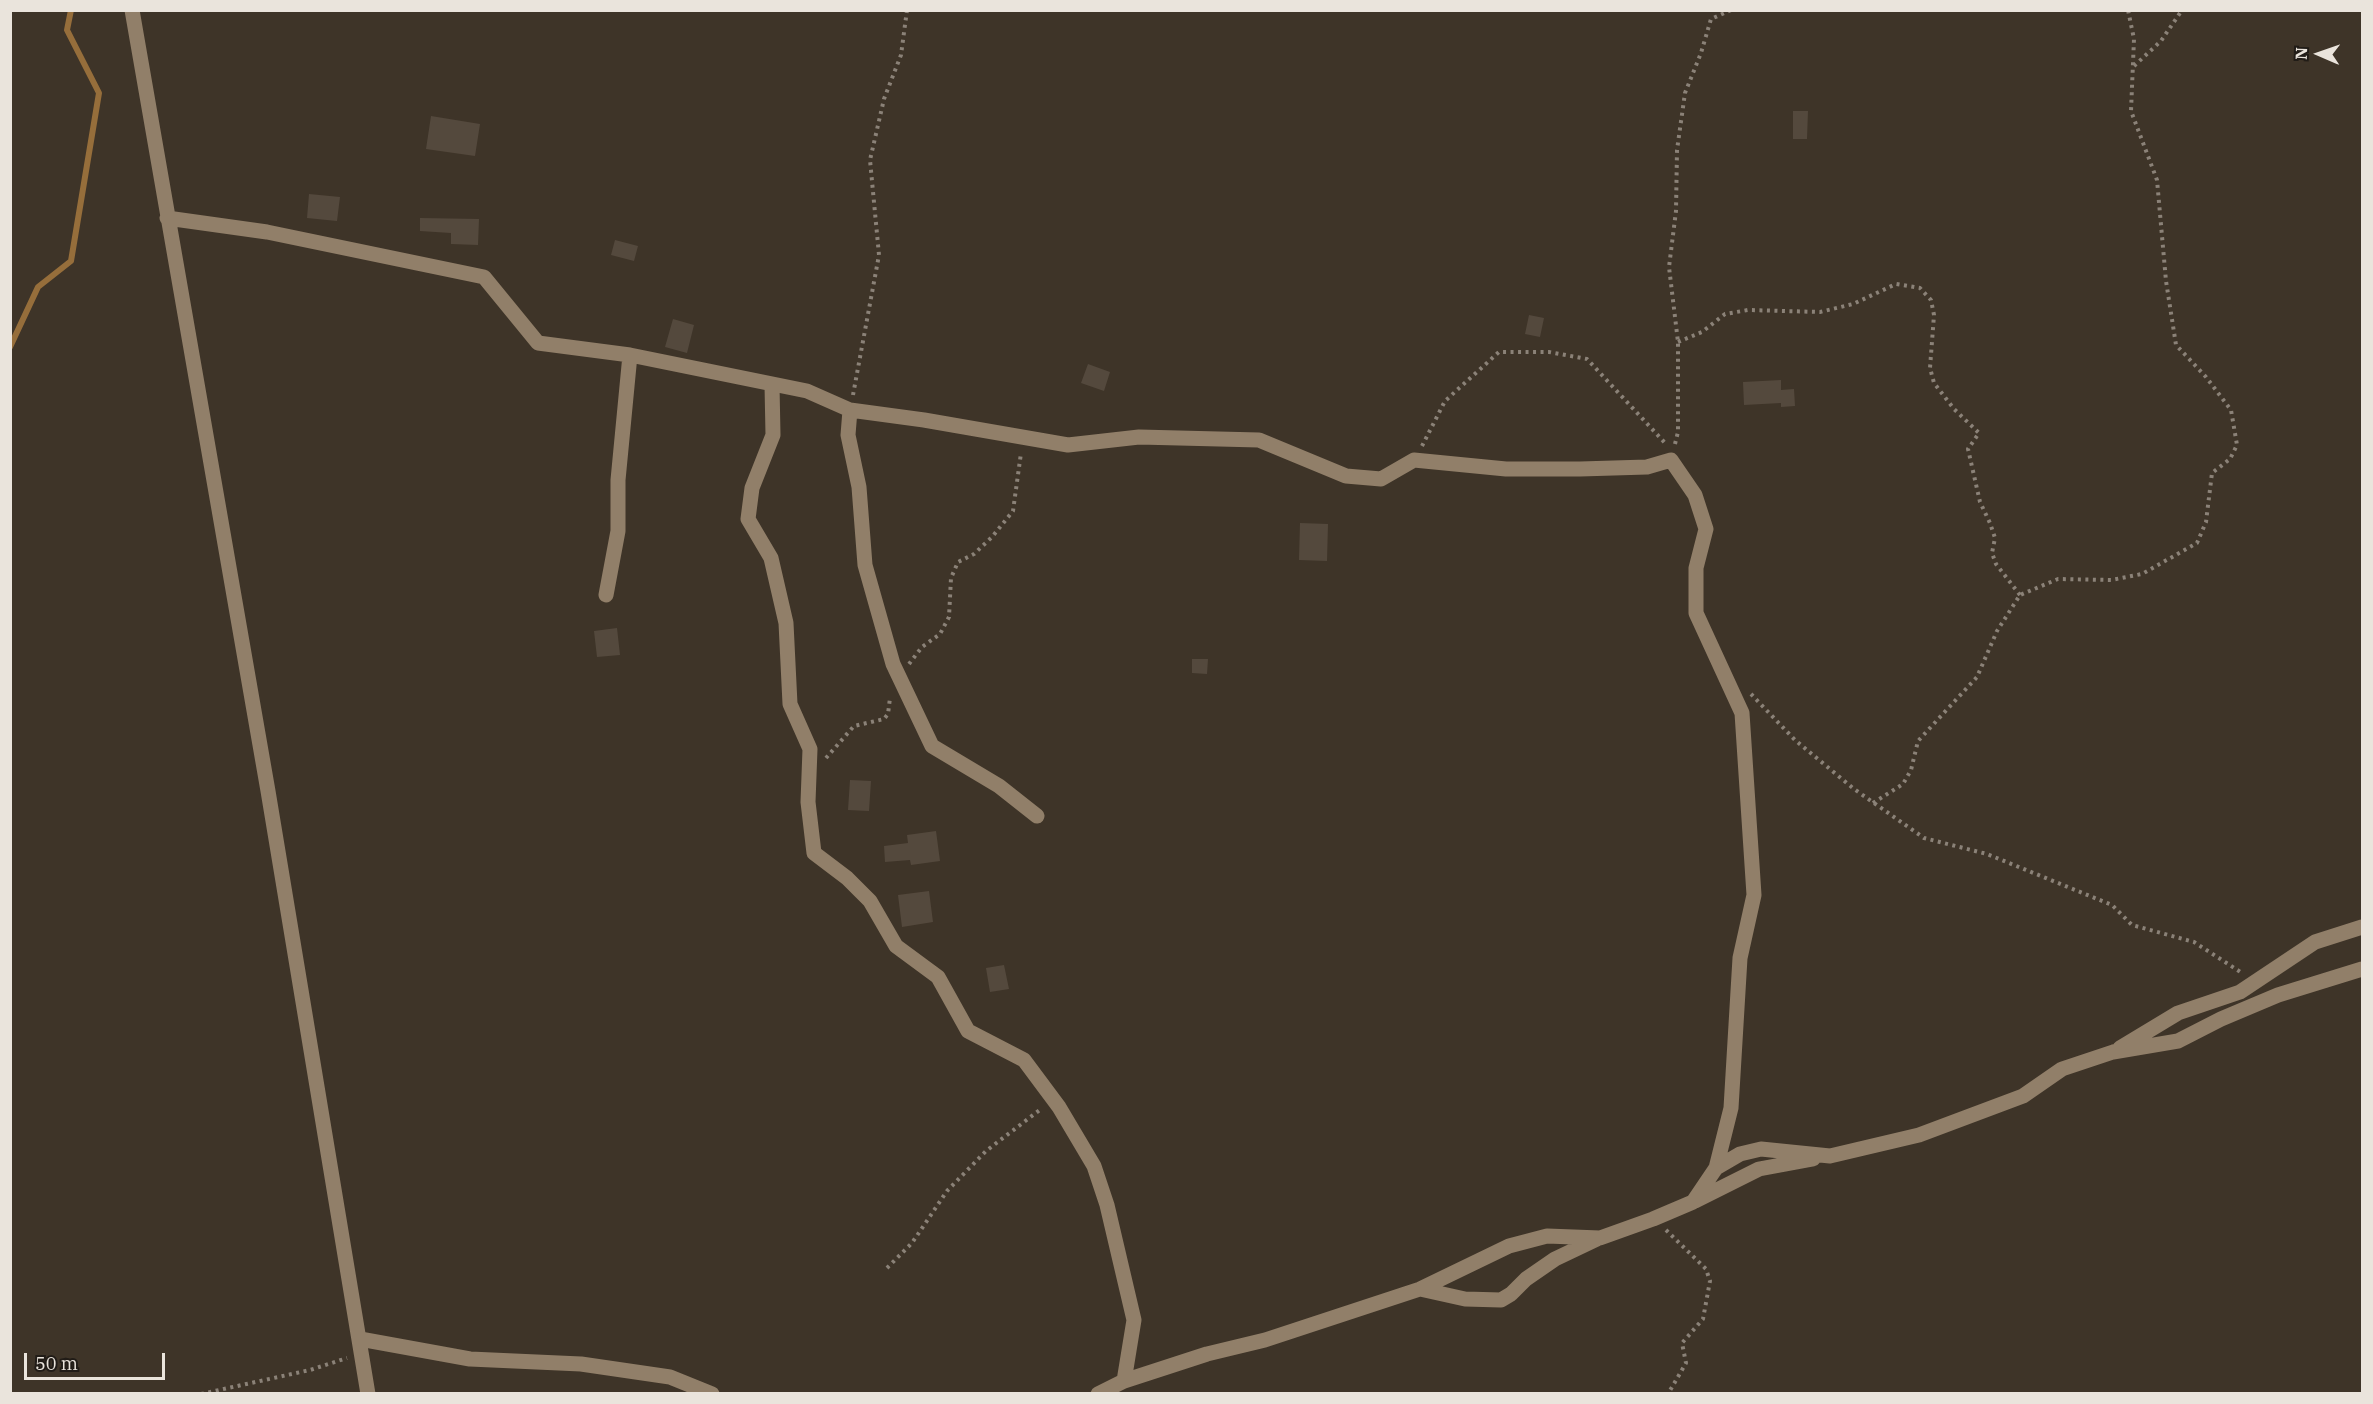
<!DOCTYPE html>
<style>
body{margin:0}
#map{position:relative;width:2373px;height:1404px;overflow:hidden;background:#3e3428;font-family:"IBM Plex Serif",serif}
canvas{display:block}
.frame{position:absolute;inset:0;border:12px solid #eae4dc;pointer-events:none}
.north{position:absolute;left:2289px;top:24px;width:60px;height:60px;-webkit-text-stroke:4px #211c17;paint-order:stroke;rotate:272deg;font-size:16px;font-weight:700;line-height:24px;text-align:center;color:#eae4dc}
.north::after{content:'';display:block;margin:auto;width:21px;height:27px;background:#eae4dc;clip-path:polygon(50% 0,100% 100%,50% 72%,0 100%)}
.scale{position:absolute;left:24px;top:1353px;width:141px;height:27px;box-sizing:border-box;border:3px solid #eae4dc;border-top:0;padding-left:8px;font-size:18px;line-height:21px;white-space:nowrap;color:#eae4dc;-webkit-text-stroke:4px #211c17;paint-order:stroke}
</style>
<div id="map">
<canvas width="2373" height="1404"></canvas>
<div class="frame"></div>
<div class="north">N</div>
<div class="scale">50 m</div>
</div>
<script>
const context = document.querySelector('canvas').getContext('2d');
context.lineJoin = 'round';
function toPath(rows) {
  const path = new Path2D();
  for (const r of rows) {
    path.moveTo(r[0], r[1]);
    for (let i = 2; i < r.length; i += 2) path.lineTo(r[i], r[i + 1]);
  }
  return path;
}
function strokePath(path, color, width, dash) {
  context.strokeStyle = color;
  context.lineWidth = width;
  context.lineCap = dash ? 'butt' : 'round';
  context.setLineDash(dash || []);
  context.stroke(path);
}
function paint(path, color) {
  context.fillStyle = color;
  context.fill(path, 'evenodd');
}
const stream = toPath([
 [10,347,38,287,71,261,99,93,67,30,71,10]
]);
const building = toPath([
 [1793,111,1808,111,1807,139,1793,139],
 [431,116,480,124,475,156,426,149],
 [309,194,340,197,337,221,307,218],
 [420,218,479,219,478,245,451,244,451,233,420,231],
 [615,240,638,246,634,261,611,255],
 [1529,315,1544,318,1540,337,1525,334],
 [673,319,694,325,687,353,665,347],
 [1088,364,1110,372,1104,391,1081,383],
 [1781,380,1781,390,1794,389,1795,406,1781,407,1781,403,1744,405,1743,382],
 [1300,523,1328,524,1327,561,1299,560],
 [617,628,620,655,597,657,594,631],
 [1192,659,1208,659,1207,674,1192,673],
 [850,780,871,781,869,811,848,810],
 [936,831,940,861,911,865,910,860,885,862,884,846,908,843,907,835],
 [929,891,933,922,902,927,898,895],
 [1004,965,1009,989,990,992,986,968]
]);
const path = toPath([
 [2134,66,2161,41,2182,10],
 [1678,342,1702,332,1725,314,1748,310,1820,312,1853,304,1896,284,1920,288,1931,300,1934,315,1930,368,1934,383,1954,409,1979,433,1968,449,1980,502,1990,523,1995,538,1992,553,1996,564,2020,595],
 [853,395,879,255,870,160,884,99,901,55,907,10],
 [1675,444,1678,432,1678,342,1669,267,1676,211,1677,150,1685,93,1701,53,1711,19,1731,10],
 [1422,446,1445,401,1499,352,1549,352,1587,359,1666,444],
 [909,664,922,647,940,634,949,617,951,578,958,562,974,554,992,537,1013,511,1021,453],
 [1751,694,1795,740,1854,789,1924,838,1987,854,2112,905,2132,925,2194,942,2242,973],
 [826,758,854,726,884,719,888,714,890,698],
 [1873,803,1903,784,1911,770,1918,741,1977,677,1997,631,2020,595,2058,579,2111,580,2142,574,2197,543,2206,522,2212,473,2230,459,2237,445,2231,410,2206,377,2176,345,2166,281,2157,180,2131,111,2134,39,2128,10],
 [1666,1230,1706,1269,1710,1281,1703,1319,1682,1343,1686,1363,1668,1394],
 [887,1268,912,1243,947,1191,986,1151,1041,1109],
 [201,1394,310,1370,347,1358]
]);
const minor = toPath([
 [132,10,268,791,368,1394],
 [167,218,267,232,484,277,538,343,630,355,807,391,850,410,924,420,1068,445,1139,437,1259,440,1346,476,1381,479,1414,460,1506,469,1580,469,1647,467,1671,460,1695,495,1706,529,1696,568,1696,613,1742,713,1754,895,1740,958,1731,1108,1716,1168],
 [772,385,773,435,752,488,748,519,771,558,786,623,790,704,810,749,808,802,814,853,847,878,870,901,896,946,938,977,968,1031,1024,1060,1059,1107,1094,1166,1107,1205,1134,1320,1124,1381],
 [850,410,848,435,859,487,865,565,893,664,932,746,999,786,1037,816],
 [606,595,618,531,618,480,630,355],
 [2120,1048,2178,1013,2240,992,2315,942,2362,927],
 [1695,1201,1759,1169,1813,1159],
 [1420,1289,1465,1299,1501,1300,1511,1294,1526,1279,1555,1259,1597,1239],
 [360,1339,470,1359,581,1364,670,1377,712,1394],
 [1098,1394,1124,1381,1207,1354,1265,1340,1420,1289,1509,1246,1547,1236,1600,1238,1653,1219,1693,1202,1716,1168,1740,1154,1761,1149,1830,1156,1919,1135,2023,1096,2062,1069,2113,1052,2178,1041,2221,1019,2278,995,2362,969]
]);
strokePath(stream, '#966e3b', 6);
paint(building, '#54493d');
strokePath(path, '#8b8278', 4, [3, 4.5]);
strokePath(minor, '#917f69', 15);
</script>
